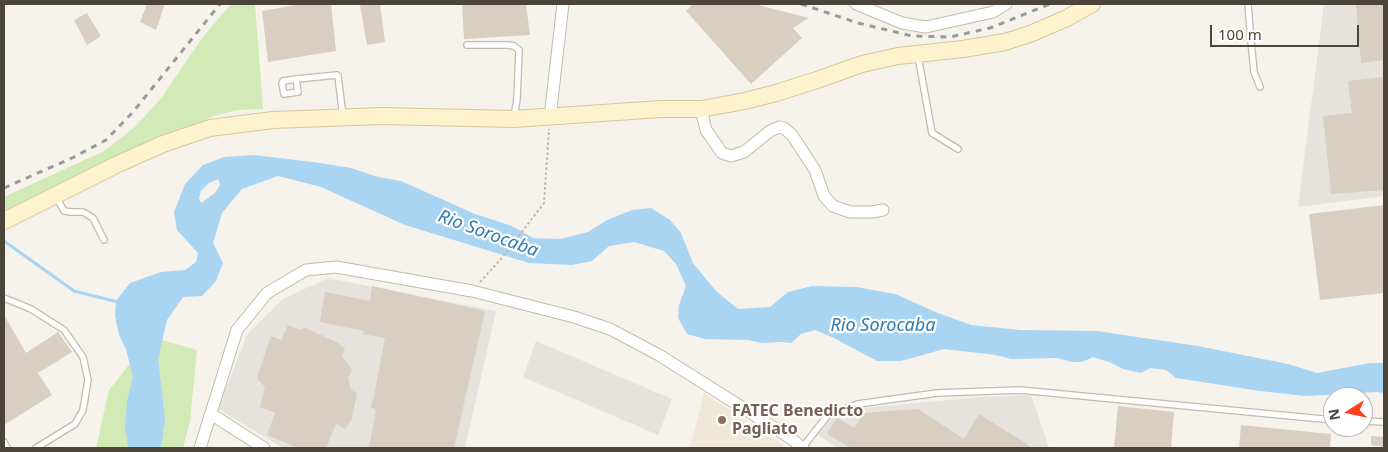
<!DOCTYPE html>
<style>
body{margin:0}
#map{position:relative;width:1388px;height:452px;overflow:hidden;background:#f6f3ec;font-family:"Noto Sans",sans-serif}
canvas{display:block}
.frame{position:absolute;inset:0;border:5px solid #4b4439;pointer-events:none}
.north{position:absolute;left:1323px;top:387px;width:50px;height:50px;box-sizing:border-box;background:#fff;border:1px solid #b7b4b0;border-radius:50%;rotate:260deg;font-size:14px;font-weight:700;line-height:20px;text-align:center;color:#4b4439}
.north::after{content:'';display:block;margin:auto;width:18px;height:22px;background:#fc3f1d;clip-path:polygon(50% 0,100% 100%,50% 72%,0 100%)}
.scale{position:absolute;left:1210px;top:25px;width:149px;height:22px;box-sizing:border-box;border:2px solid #4b4439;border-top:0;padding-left:6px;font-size:15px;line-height:18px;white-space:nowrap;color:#4b4439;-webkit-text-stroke:4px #fff;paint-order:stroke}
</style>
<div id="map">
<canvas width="1388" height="452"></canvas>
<div class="frame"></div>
<div class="north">N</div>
<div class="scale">100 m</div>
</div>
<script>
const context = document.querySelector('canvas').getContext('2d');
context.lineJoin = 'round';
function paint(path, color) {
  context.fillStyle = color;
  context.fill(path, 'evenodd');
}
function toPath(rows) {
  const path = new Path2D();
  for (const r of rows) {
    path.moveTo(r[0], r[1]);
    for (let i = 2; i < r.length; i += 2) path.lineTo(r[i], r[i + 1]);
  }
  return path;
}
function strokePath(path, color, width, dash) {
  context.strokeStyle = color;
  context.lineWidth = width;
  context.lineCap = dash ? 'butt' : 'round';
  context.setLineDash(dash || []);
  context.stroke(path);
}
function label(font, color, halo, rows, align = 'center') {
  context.font = font + ' "Noto Sans",sans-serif';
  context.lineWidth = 4.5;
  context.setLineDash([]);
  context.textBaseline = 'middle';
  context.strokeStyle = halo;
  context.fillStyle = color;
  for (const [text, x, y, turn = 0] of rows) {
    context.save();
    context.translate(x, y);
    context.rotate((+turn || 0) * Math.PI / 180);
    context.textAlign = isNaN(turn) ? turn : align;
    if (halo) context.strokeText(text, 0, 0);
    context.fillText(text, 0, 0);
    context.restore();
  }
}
const industrial = toPath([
 [1324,4,1384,4,1384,196,1298,207],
 [328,278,496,311,465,448,283,448,218,409,247,335,283,299],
 [536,341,672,399,658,435,523,377],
 [1031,395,1049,448,838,448,818,435,830,416,865,408,980,397]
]);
const education = toPath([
 [704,393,787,448,690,448]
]);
const green = toPath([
 [231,4,255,4,263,109,237,110,214,116,174,132,4,216,4,197,104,151,135,127,162,97,202,38],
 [162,340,197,350,190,421,183,448,96,448,109,390,143,347]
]);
const water = toPath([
 [254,155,320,163,351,168,378,177,401,181,475,214,512,226,533,238,560,239,588,232,607,220,632,210,651,208,670,220,681,233,693,263,716,291,738,309,770,307,788,292,812,286,856,287,895,294,938,313,971,325,1020,330,1097,331,1198,346,1288,364,1317,373,1370,363,1384,363,1384,393,1377,392,1305,396,1260,391,1176,378,1166,370,1150,368,1141,373,1123,369,1109,362,1093,357,1082,362,1072,362,1057,358,1011,359,996,355,944,349,901,361,877,361,832,337,815,330,801,334,791,343,781,342,762,343,748,340,705,339,687,334,678,318,679,305,686,286,676,264,664,251,634,242,609,246,592,261,572,265,529,263,405,225,321,187,278,176,242,189,222,213,213,243,223,263,216,281,202,296,183,297,167,320,158,359,165,418,161,448,128,448,125,426,127,401,133,377,126,349,119,335,115,316,116,301,130,283,161,272,185,270,196,262,198,253,177,230,174,212,185,184,203,165,224,157],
 [218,179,220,185,215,193,201,203,199,198,201,191,209,183]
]);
const stream = toPath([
 [4,241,74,291,118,302]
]);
const building = toPath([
 [147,4,165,4,156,30,140,22],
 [301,4,331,4,336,51,268,62,262,11],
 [367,4,380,4,385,42,367,45,360,5],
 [462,4,526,4,530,35,464,39],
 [693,4,754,4,809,18,793,28,802,38,751,84,686,11],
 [1356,4,1384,4,1384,60,1361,63],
 [87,13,101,36,87,45,74,20],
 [1384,77,1384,190,1331,194,1323,116,1352,113,1348,81],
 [1384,205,1384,293,1320,300,1309,214],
 [372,286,485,311,454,448,369,448,376,410,371,407,372,401,373,401,385,338,363,334,364,331,320,322,325,292,370,301],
 [4,315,26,353,58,332,72,352,38,373,52,395,4,425],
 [288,325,301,330,304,327,338,343,345,349,342,356,352,370,348,378,351,390,357,393,352,419,345,429,336,424,326,448,298,448,267,435,275,413,260,407,265,387,257,378,271,336,281,340],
 [1118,406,1174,412,1171,448,1114,448],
 [918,409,964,439,979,414,1033,448,851,448,827,434,837,418,854,428,864,413],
 [1241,425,1331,434,1330,448,1239,448],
 [1371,436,1384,437,1384,447,1371,445]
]);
const path = toPath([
 [480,282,501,259,544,203,549,129]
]);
const lane = toPath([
 [1248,4,1251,41,1254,72,1260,87],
 [467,45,508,45,514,46,519,50,517,99,514,117],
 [918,56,932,133,958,149],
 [296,79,298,92,284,94,282,83,283,81,296,79,337,75,338,76,343,117],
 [56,197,64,211,71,212,83,212,93,218,104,240],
 [4,298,31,309,64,330,83,357,88,380,83,410,75,424,36,448],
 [1363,421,1384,422],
 [4,442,7,448],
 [802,448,828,415,858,404,937,393,1020,390,1333,420]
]);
const street = toPath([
 [856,4,902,23,926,27,993,12,1006,4],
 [701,109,706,130,722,153,731,156,744,152,770,131,779,127,784,128,792,135,815,170,824,196,833,206,850,212,872,212,883,210],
 [550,117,563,4],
 [211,414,264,448],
 [200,448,237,330,267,293,306,270,336,267,472,291,574,317,610,329,659,355,789,437,803,448]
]);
const secondary = toPath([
 [4,221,118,164,163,144,210,128,273,120,382,116,514,119,661,109,701,109,745,101,776,93,817,80,862,64,898,56,963,49,1005,42,1030,34,1067,18,1092,4]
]);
const rail = toPath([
 [801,4,858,23,912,36,950,37,990,28,1050,4],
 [4,188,72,158,106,140,133,112,220,4]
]);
const markers = [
 [722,420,5,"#8d6e63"]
];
const educationNames = [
 ["FATEC Benedicto",732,411],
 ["Pagliato",732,429]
];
const waterNames = [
 ["Rio Sorocaba",488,234,20],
 ["Rio Sorocaba",883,326]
];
paint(industrial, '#e6e2dd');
paint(education, '#efe8d6');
paint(green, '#d2eab5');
paint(water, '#a9d4f2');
strokePath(stream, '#a9d4f2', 3);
paint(building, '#d8cfc1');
strokePath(lane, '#c2bbae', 8);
strokePath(street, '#c2bbae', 13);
strokePath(secondary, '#d6c79b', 18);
strokePath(path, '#c4b79f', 2, [2.5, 2.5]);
strokePath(lane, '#fff', 5.5);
strokePath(street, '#fff', 11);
strokePath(secondary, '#fff3cd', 16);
strokePath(rail, '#9a9a9a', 3, [6, 6]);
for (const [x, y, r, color] of markers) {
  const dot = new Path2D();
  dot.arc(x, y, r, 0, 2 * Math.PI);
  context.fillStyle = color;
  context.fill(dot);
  strokePath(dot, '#fff', 2);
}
label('bold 16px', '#785e54', '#fff', educationNames, 'left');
label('italic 18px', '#2e7ab2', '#fff', waterNames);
</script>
